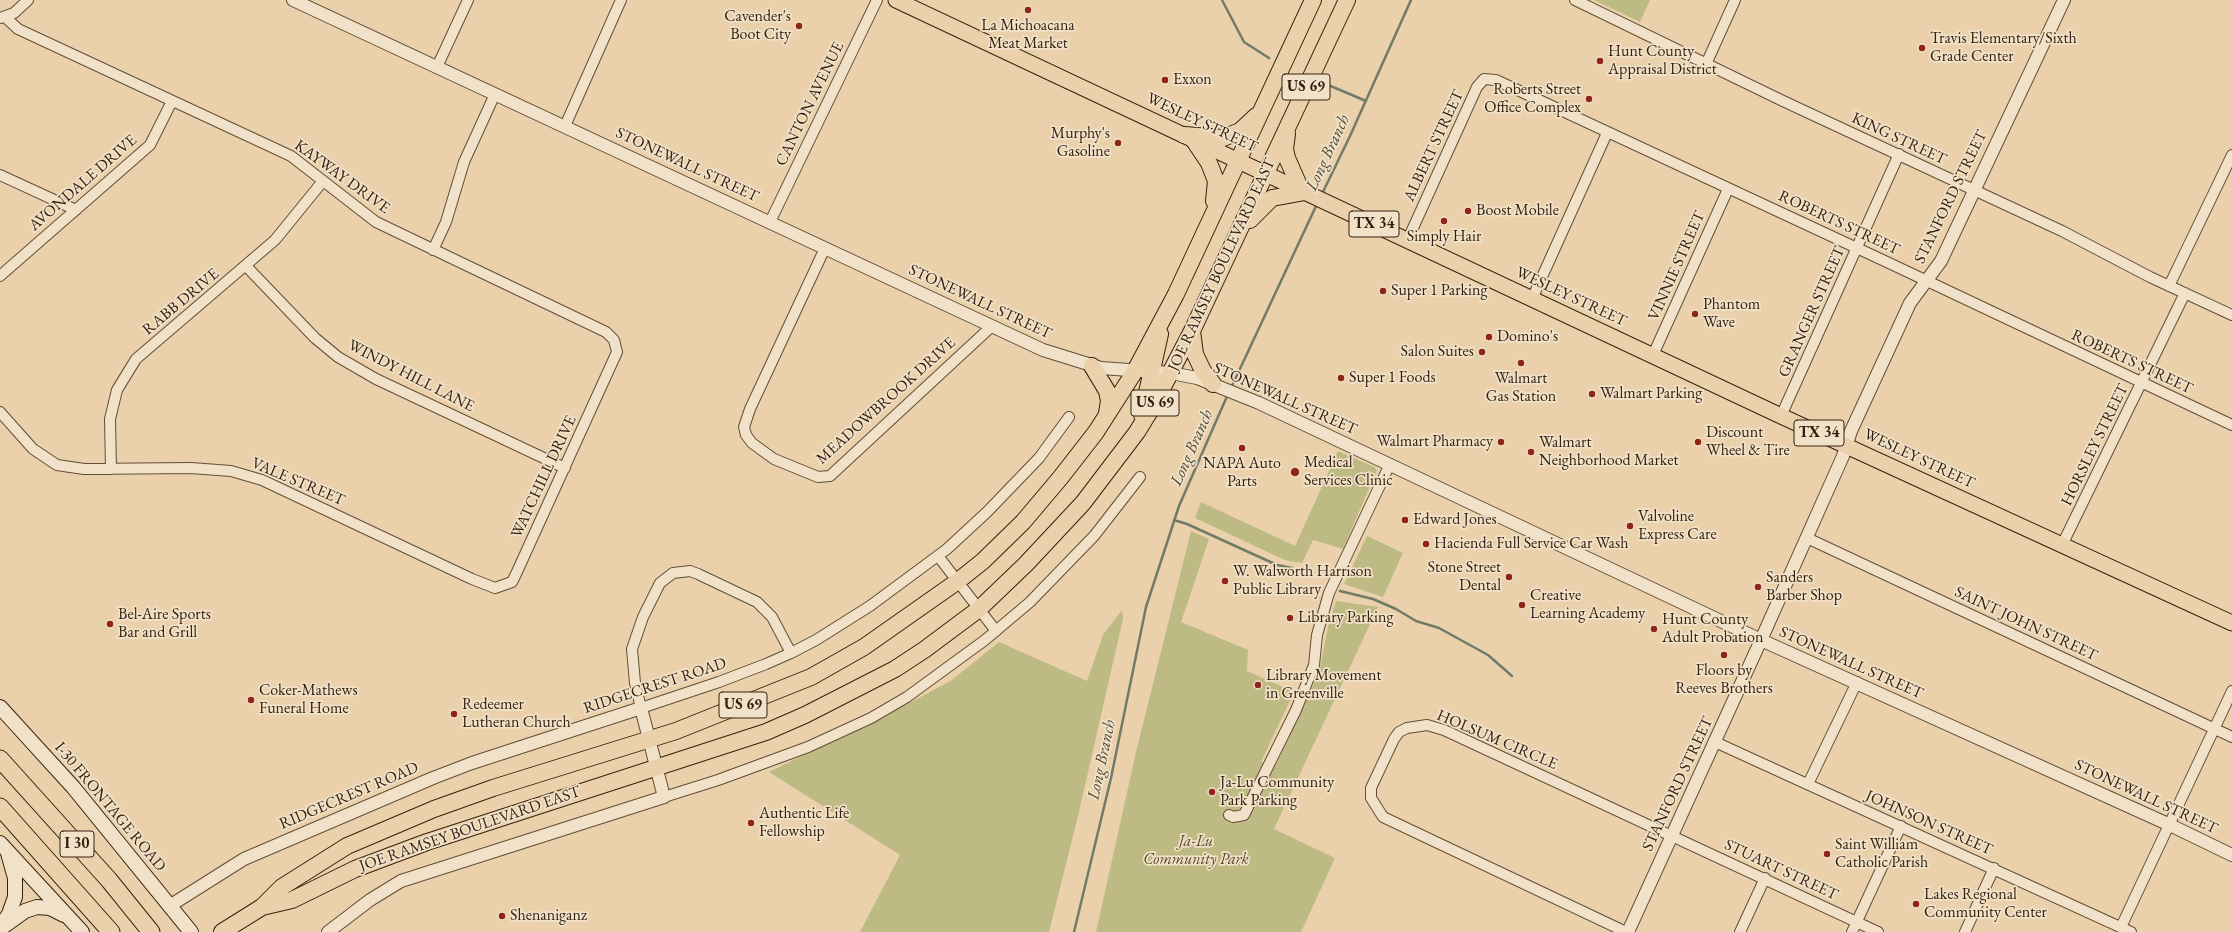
<!DOCTYPE html>
<style>
body{margin:0}
canvas{display:block;background:#ead1ab}
</style>
<canvas width="2232" height="932"></canvas>
<script>
const context = document.querySelector('canvas').getContext('2d');
context.lineJoin = 'round';
function paint(path, color) {
  context.fillStyle = color;
  context.fill(path, 'evenodd');
}
function toPath(rows) {
  const path = new Path2D();
  for (const r of rows) {
    path.moveTo(r[0], r[1]);
    for (let i = 2; i < r.length; i += 2) path.lineTo(r[i], r[i + 1]);
  }
  return path;
}
function strokePath(path, color, width, dash) {
  context.strokeStyle = color;
  context.lineWidth = width;
  context.lineCap = dash ? 'butt' : 'round';
  context.setLineDash(dash || []);
  context.stroke(path);
}
function label(font, color, halo, rows, align = 'center') {
  context.font = font + ' "EB Garamond",serif';
  context.lineWidth = 3.5;
  context.setLineDash([]);
  context.textBaseline = 'middle';
  context.strokeStyle = halo;
  context.fillStyle = color;
  for (const [text, x, y, turn = 0] of rows) {
    context.save();
    context.translate(x, y);
    context.rotate((+turn || 0) * Math.PI / 180);
    context.textAlign = isNaN(turn) ? turn : align;
    if (halo) context.strokeText(text, 0, 0);
    context.fillText(text, 0, 0);
    context.restore();
  }
}
const green = toPath([
 [1594,0,1650,0,1640,22],
 [1338,451,1374,467,1377,470,1343,549,1313,540,1302,563,1285,560,1195,518,1201,502,1295,546],
 [1191,531,1209,539,1181,622,1248,650,1247,671,1294,692,1261,762,1276,765,1319,673,1329,622,1336,601,1378,607,1274,829,1335,858,1301,932,1096,932,1136,752],
 [1367,536,1403,553,1383,597,1344,584],
 [1122,610,1123,619,1078,816,1049,932,860,932,900,855,769,772,902,707,952,680,999,642,1087,681,1103,635]
]);
const stream = toPath([
 [1222,0,1244,42,1269,58],
 [1326,84,1366,101],
 [1322,194,1350,136,1411,0],
 [1231,388,1317,204],
 [1174,520,1187,524,1277,565,1292,568],
 [1340,591,1373,599,1396,609,1416,621,1439,628,1488,655,1512,676],
 [1074,932,1111,778,1146,607,1179,506,1228,394]
]);
const minor = toPath([
 [1575,0,1783,101,2062,231,2150,277,2232,315],
 [0,18,14,13,28,0],
 [1707,62,1735,0],
 [437,67,468,0],
 [565,126,621,0],
 [0,175,76,210],
 [770,222,877,0],
 [1408,239,1477,87,1484,79,1496,80,1889,263,2232,425],
 [825,248,750,409,744,427,746,435,752,443,774,459,818,477,830,476,992,326],
 [433,250,446,222,464,162,495,94],
 [246,266,315,338,338,357,376,379,565,468],
 [0,276,150,145,172,101],
 [2169,286,2232,155],
 [1532,299,1607,133],
 [1653,355,1728,189],
 [0,412,33,449,57,465,84,469,191,468,231,471,262,480,472,579,495,588,512,582,516,574,617,352,614,340,606,332,376,222,291,156,18,29,5,17],
 [1781,416,1899,154],
 [111,469,110,419,117,390,136,359,275,240,323,181],
 [1807,538,2232,737],
 [2062,545,2185,293],
 [938,556,996,631],
 [791,653,772,617,757,602,698,574,690,571,673,573,660,583,643,617,632,649,635,683,641,708,719,682,766,664,791,653,816,640,870,606,947,549,987,512,1039,458,1069,417],
 [1715,742,2131,932],
 [1808,784,1857,682],
 [664,797,718,780,808,747,871,718,907,697,985,640,1030,602,1094,536,1140,477],
 [1229,815,1233,817,1244,815,1296,710,1314,665,1317,635,1329,593,1390,464],
 [2121,927,2232,691],
 [1626,932,1383,817,1371,798,1371,788,1394,739,1399,732,1407,728,1427,725,1444,730,1878,932],
 [1740,932,1765,878],
 [1852,932,1901,826],
 [1965,932,1994,868]
]);
const tertiary = toPath([
 [293,0,1043,350,1101,368,1171,373,1197,378,1259,403,1761,640,2170,825,2232,855],
 [171,905,244,859,433,778,472,763,641,708,664,797,401,881,370,900,328,932],
 [1628,932,1761,640,1843,456,1851,431,1910,303,1941,261,2064,0]
]);
const secondary = toPath([
 [0,707,73,787,191,932],
 [0,843,82,932],
 [4,926,25,911,37,907,50,908,64,915],
 [0,927,9,914,15,897,15,878,8,853]
]);
const primary = toPath([
 [896,0,1781,416,2232,623]
]);
const trunk = toPath([
 [1287,134,1285,149,1287,158,1301,190],
 [1184,135,1223,138,1240,131,1256,116],
 [1193,139,1209,163,1216,181,1214,201],
 [1250,220,1272,198,1305,192],
 [1192,331,1195,354,1203,371,1213,384],
 [1092,366,1107,391,1109,401,1107,413],
 [1142,415,1160,334],
 [262,907,292,900,355,869,427,842,766,732,805,715,895,669,924,650,979,609,1026,564,1083,503,1137,432,1153,406,1192,331,1347,0],
 [222,932,262,907,282,887,347,846,434,809,493,788,676,731,811,677,864,647,958,581,983,561,1023,522,1061,477,1096,432,1135,371,1176,294,1313,0]
]);
const motorway = toPath([
 [0,759,109,880,151,932],
 [0,807,111,932]
]);
const markers = [
 [1028,10,4,"#8f2418"],
 [799,26,4,"#8f2418"],
 [1922,48,4,"#8f2418"],
 [1600,61,4,"#8f2418"],
 [1165,80,4,"#8f2418"],
 [1589,99,4,"#8f2418"],
 [1118,143,4,"#8f2418"],
 [1468,211,4,"#8f2418"],
 [1444,221,4,"#8f2418"],
 [1383,291,4,"#8f2418"],
 [1695,314,4,"#8f2418"],
 [1489,337,4,"#8f2418"],
 [1482,352,4,"#8f2418"],
 [1521,363,4,"#8f2418"],
 [1341,378,4,"#8f2418"],
 [1592,394,4,"#8f2418"],
 [1501,442,4,"#8f2418"],
 [1698,442,4,"#8f2418"],
 [1242,448,4,"#8f2418"],
 [1531,452,4,"#8f2418"],
 [1295,472,5,"#8f2418"],
 [1405,520,4,"#8f2418"],
 [1630,526,4,"#8f2418"],
 [1426,544,4,"#8f2418"],
 [1509,577,4,"#8f2418"],
 [1225,581,4,"#8f2418"],
 [1758,587,4,"#8f2418"],
 [1522,605,4,"#8f2418"],
 [1290,618,4,"#8f2418"],
 [110,624,4,"#8f2418"],
 [1654,629,4,"#8f2418"],
 [1724,655,4,"#8f2418"],
 [1258,685,4,"#8f2418"],
 [251,700,4,"#8f2418"],
 [454,714,4,"#8f2418"],
 [1212,792,4,"#8f2418"],
 [751,823,4,"#8f2418"],
 [1827,854,4,"#8f2418"],
 [1916,904,4,"#8f2418"],
 [502,916,4,"#8f2418"]
];
const shields = [
 [1306,87,48],
 [1374,224,50],
 [1155,403,48],
 [1819,433,50],
 [743,705,48],
 [77,844,34]
];
const shieldNames = [
 ["US 69",1306,87],
 ["TX 34",1374,224],
 ["US 69",1155,403],
 ["TX 34",1819,433],
 ["US 69",743,705],
 ["I 30",77,844]
];
const poiNames = [
 ["Cavender's",791,17,"right"],
 ["Boot City",791,35,"right"],
 ["La Michoacana",1028,26,"center"],
 ["Meat Market",1028,44,"center"],
 ["Travis Elementary/Sixth",1930,39],
 ["Grade Center",1930,57],
 ["Hunt County",1608,52],
 ["Appraisal District",1608,70],
 ["Exxon",1173,80],
 ["Roberts Street",1581,90,"right"],
 ["Office Complex",1581,108,"right"],
 ["Murphy's",1110,134,"right"],
 ["Gasoline",1110,152,"right"],
 ["Boost Mobile",1476,211],
 ["Simply Hair",1444,237,"center"],
 ["Super 1 Parking",1391,291],
 ["Phantom",1703,305],
 ["Wave",1703,323],
 ["Domino's",1497,337],
 ["Salon Suites",1474,352,"right"],
 ["Super 1 Foods",1349,378],
 ["Walmart",1521,379,"center"],
 ["Gas Station",1521,397,"center"],
 ["Walmart Parking",1600,394],
 ["Discount",1706,433],
 ["Wheel & Tire",1706,451],
 ["Walmart Pharmacy",1493,442,"right"],
 ["Walmart",1539,443],
 ["Neighborhood Market",1539,461],
 ["Medical",1304,463],
 ["Services Clinic",1304,481],
 ["NAPA Auto",1242,464,"center"],
 ["Parts",1242,482,"center"],
 ["Valvoline",1638,517],
 ["Express Care",1638,535],
 ["Edward Jones",1413,520],
 ["Hacienda Full Service Car Wash",1434,544],
 ["Stone Street",1501,568,"right"],
 ["Dental",1501,586,"right"],
 ["W. Walworth Harrison",1233,572],
 ["Public Library",1233,590],
 ["Sanders",1766,578],
 ["Barber Shop",1766,596],
 ["Creative",1530,596],
 ["Learning Academy",1530,614],
 ["Bel-Aire Sports",118,615],
 ["Bar and Grill",118,633],
 ["Library Parking",1298,618],
 ["Hunt County",1662,620],
 ["Adult Probation",1662,638],
 ["Floors by",1724,671,"center"],
 ["Reeves Brothers",1724,689,"center"],
 ["Library Movement",1266,676],
 ["in Greenville",1266,694],
 ["Coker-Mathews",259,691],
 ["Funeral Home",259,709],
 ["Redeemer",462,705],
 ["Lutheran Church",462,723],
 ["Ja-Lu Community",1220,783],
 ["Park Parking",1220,801],
 ["Authentic Life",759,814],
 ["Fellowship",759,832],
 ["Saint William",1835,845],
 ["Catholic Parish",1835,863],
 ["Lakes Regional",1924,895],
 ["Community Center",1924,913],
 ["Shenaniganz",510,916]
];
const streetNames = [
 ["CANTON AVENUE",810,104,-64],
 ["WESLEY STREET",1202,123,25],
 ["KING STREET",1899,139,25],
 ["ALBERT STREET",1434,146,-65],
 ["STONEWALL STREET",687,165,25],
 ["KAYWAY DRIVE",342,177,36],
 ["AVONDALE DRIVE",83,183,-41],
 ["STANFORD STREET",1951,197,-64],
 ["ROBERTS STREET",1839,223,25],
 ["JOE RAMSEY BOULEVARD EAST",1222,265,-65],
 ["VINNIE STREET",1677,266,-66],
 ["WESLEY STREET",1571,297,25],
 ["RABB DRIVE",181,302,-40],
 ["STONEWALL STREET",980,302,25],
 ["GRANGER STREET",1812,312,-66],
 ["ROBERTS STREET",2132,362,25],
 ["WINDY HILL LANE",411,376,27],
 ["STONEWALL STREET",1285,399,24],
 ["MEADOWBROOK DRIVE",886,401,-42],
 ["HORSLEY STREET",2095,445,-64],
 ["WESLEY STREET",1919,459,25],
 ["WATCHILL DRIVE",544,477,-65],
 ["VALE STREET",298,482,23],
 ["SAINT JOHN STREET",2026,624,25],
 ["STONEWALL STREET",1851,663,24],
 ["RIDGECREST ROAD",655,686,-18],
 ["HOLSUM CIRCLE",1497,740,23],
 ["STANFORD STREET",1678,784,-65],
 ["RIDGECREST ROAD",349,796,-23],
 ["STONEWALL STREET",2146,797,25],
 ["I-30 FRONTAGE ROAD",110,807,50],
 ["JOHNSON STREET",1929,823,24],
 ["JOE RAMSEY BOULEVARD EAST",470,829,-19],
 ["STUART STREET",1781,870,25]
];
const parkNames = [
 ["Ja-Lu",1196,842],
 ["Community Park",1196,860]
];
const waterNames = [
 ["Long Branch",1328,153,-65],
 ["Long Branch",1192,448,-66],
 ["Long Branch",1102,760,-78]
];
paint(green, '#bdba84');
strokePath(stream, '#717c68', 2.5);
strokePath(minor, '#624d36', 12);
strokePath(tertiary, '#624d36', 14);
strokePath(secondary, '#35210f', 16);
strokePath(primary, '#35210f', 17);
strokePath(trunk, '#35210f', 18);
strokePath(motorway, '#35210f', 19);
strokePath(minor, '#f1e1c8', 10);
strokePath(tertiary, '#f1e1c8', 12);
strokePath(secondary, '#f1e1c8', 14);
strokePath(primary, '#ead1ab', 15);
strokePath(trunk, '#ead1ab', 16);
strokePath(motorway, '#ead1ab', 17);
for (const [x, y, r, color] of markers) {
  const dot = new Path2D();
  dot.arc(x, y, r, 0, 2 * Math.PI);
  context.fillStyle = color;
  context.fill(dot);
  strokePath(dot, '#f1e1c8', 1.5);
}
for (const [x, y, w] of shields) {
  const box = new Path2D();
  box.roundRect(x - w / 2, y - 13, w, 26, 3);
  context.fillStyle = '#f1e1c8';
  context.fill(box);
  strokePath(box, '#35210f', 1);
}
label('bold 15px', '#35210f', null, shieldNames);
label('16px', '#35210f', '#f1e1c8', poiNames, 'left');
label('16px', '#35210f', '#f1e1c8', streetNames);
label('italic 16px', '#57472c', '#f1e1c8', parkNames);
label('italic 17px', '#4e4734', '#f1e1c8', waterNames);
</script>
